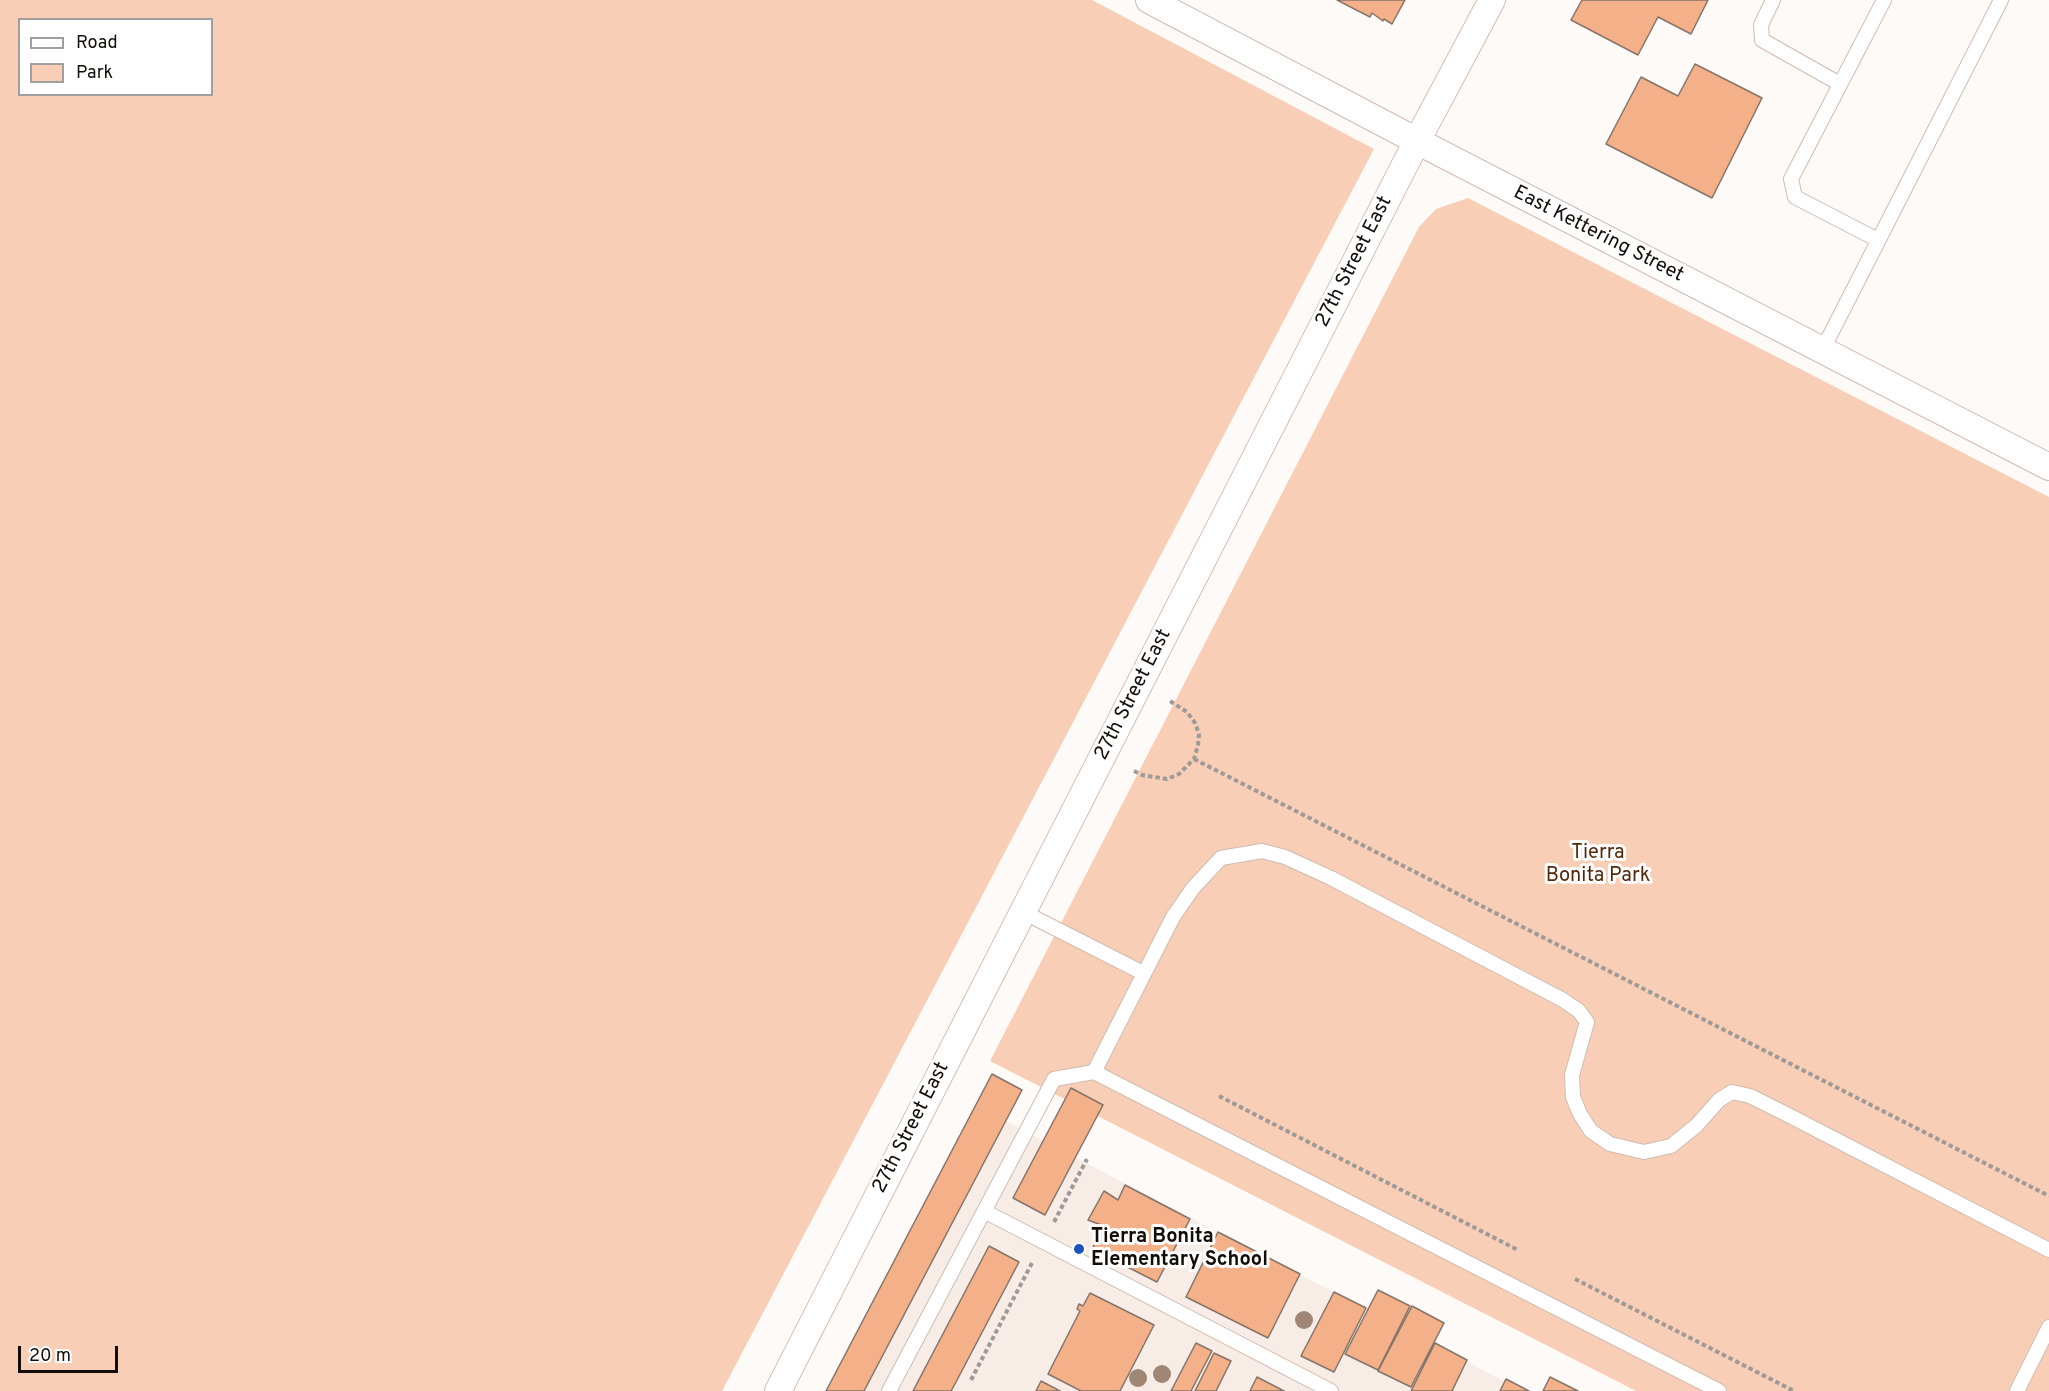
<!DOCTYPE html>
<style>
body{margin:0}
#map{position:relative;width:2049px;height:1391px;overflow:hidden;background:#fefaf8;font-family:Overpass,sans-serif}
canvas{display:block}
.legend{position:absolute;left:18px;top:18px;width:195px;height:78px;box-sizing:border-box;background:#fff;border:2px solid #a19e9d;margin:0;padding:8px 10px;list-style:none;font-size:18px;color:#130d09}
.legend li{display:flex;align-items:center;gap:12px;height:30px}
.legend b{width:30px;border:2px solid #a19e9d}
.scale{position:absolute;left:18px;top:1346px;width:100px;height:27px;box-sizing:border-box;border:3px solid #130d09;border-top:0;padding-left:8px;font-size:18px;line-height:21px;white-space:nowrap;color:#130d09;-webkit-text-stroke:4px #fff;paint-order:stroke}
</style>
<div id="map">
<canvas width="2049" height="1391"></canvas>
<ul class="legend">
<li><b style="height:8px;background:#fff"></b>Road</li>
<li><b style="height:16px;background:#f8ceb6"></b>Park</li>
</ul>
<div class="scale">20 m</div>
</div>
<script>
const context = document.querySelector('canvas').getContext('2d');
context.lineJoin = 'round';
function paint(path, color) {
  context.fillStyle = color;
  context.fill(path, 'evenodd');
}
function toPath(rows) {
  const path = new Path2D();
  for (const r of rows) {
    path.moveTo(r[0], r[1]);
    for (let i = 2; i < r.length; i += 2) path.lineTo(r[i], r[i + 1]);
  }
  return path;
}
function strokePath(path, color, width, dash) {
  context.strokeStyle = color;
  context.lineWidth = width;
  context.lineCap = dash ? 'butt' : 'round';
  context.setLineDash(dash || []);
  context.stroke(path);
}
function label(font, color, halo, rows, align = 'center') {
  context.font = font + ' Overpass,sans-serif';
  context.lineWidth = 6;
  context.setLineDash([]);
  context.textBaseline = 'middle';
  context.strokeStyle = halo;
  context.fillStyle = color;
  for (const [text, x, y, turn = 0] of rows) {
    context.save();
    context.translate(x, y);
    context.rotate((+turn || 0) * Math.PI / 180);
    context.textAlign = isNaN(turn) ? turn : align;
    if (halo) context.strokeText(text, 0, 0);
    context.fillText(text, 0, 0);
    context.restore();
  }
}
const built = toPath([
 [979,1107,1523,1391,833,1391]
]);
const green = toPath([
 [0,0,1092,0,1374,149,722,1391,0,1391],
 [20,20,212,20,212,94,20,94],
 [1468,198,2049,497,2049,1391,1636,1391,990,1061,1419,227,1436,209]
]);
const building = toPath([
 [1337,0,1405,0,1392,24,1384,19,1383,21,1372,13,1370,17,1337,0],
 [1582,0,1708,0,1691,34,1658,17,1638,55,1571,20,1582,0],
 [1695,64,1762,98,1712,198,1606,144,1641,77,1678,96,1695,64],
 [992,1074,1022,1090,864,1391,826,1391,992,1074],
 [1071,1088,1103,1105,1045,1215,1013,1198,1071,1088],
 [1125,1185,1190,1219,1157,1282,1092,1249,1104,1226,1088,1220,1104,1191,1118,1200,1125,1185],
 [1218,1232,1300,1274,1268,1338,1186,1297,1218,1232],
 [989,1246,1019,1262,956,1382,951,1391,913,1391,989,1246],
 [1378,1290,1410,1306,1378,1370,1345,1354,1378,1290],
 [1334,1292,1366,1308,1334,1372,1301,1356,1334,1292],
 [1090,1293,1154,1325,1120,1391,1081,1391,1048,1374,1080,1311,1077,1309,1079,1304,1083,1306,1090,1293],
 [1412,1306,1444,1323,1411,1387,1378,1371,1412,1306],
 [1196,1343,1212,1351,1191,1391,1171,1391,1196,1343],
 [1435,1343,1467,1360,1452,1391,1411,1391,1435,1343],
 [1214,1353,1231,1361,1216,1391,1195,1391,1214,1353],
 [1257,1377,1284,1391,1250,1391,1257,1377],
 [1550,1377,1578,1391,1543,1391,1550,1377],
 [1506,1379,1529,1391,1500,1391,1506,1379],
 [1041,1381,1060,1391,1036,1391,1041,1381]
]);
const path = toPath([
 [1194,759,2049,1196],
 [1134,771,1142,775,1167,779,1179,774,1194,759,1198,745,1199,734,1195,723,1187,712,1170,701],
 [1219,1096,1518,1250],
 [1054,1222,1087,1159],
 [1575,1279,1794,1391],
 [971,1380,1032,1263]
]);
const lane = toPath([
 [1773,0,1761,25,1762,40,1840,84],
 [1878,240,1795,197,1791,179,1884,0],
 [1822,351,2001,0],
 [1023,912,1143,973],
 [984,1211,1331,1391],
 [889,1391,1054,1079,1094,1072],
 [1719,1391,1094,1072,1173,917,1193,888,1221,858,1262,851,1285,857,1331,878,1426,928,1563,1000,1579,1011,1587,1022,1572,1075,1573,1097,1580,1114,1591,1131,1610,1144,1644,1152,1671,1146,1697,1125,1719,1100,1732,1092,1750,1096,1790,1116,2049,1250],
 [2017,1391,2049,1327]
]);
const street = toPath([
 [1149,0,1417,141,2049,467],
 [778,1391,1417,141,1492,0]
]);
const trees = [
 [1304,1320],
 [1162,1374],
 [1138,1378]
];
const markers = [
 [1079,1249,6,"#1b52be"]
];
const streetNames = [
 ["East Kettering Street",1598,235,27],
 ["27th Street East",1355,262,-63],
 ["27th Street East",1134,695,-63],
 ["27th Street East",912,1128,-63]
];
const parkNames = [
 ["Tierra",1598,854],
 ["Bonita Park",1598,877]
];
const poiNames = [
 ["Tierra Bonita",1091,1238],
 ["Elementary School",1091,1261]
];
paint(built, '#f7ede6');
paint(green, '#f8ceb6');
paint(building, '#f4b088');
strokePath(building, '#85746a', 1.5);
strokePath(lane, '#cebcb1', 16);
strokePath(street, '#cebcb1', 28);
strokePath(path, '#9f9a98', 4, [4.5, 3]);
strokePath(lane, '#fff', 14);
strokePath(street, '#fff', 26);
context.fillStyle = '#a08675';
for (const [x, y] of trees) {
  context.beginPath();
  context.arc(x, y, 9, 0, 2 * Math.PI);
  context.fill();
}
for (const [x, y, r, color] of markers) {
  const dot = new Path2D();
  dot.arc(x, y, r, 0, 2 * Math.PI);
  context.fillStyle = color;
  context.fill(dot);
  strokePath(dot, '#fff', 2);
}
label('20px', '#130d09', '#fff', streetNames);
label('20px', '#532809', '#fff', parkNames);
label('bold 20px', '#130d09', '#fff', poiNames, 'left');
</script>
